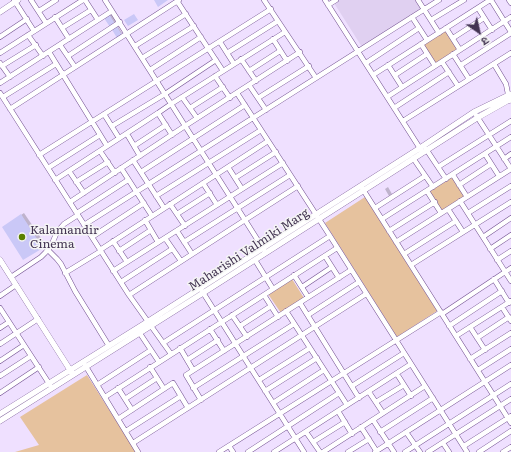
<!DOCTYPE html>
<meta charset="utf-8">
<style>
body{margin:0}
#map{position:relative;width:511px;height:452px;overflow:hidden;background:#efe0ff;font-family:Literata,"Noto Sans Devanagari",serif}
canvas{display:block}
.north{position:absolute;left:459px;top:12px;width:40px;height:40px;-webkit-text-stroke:3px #f5f5f5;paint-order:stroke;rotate:146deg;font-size:11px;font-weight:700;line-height:16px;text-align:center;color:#433452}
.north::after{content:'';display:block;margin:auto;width:14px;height:18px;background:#433452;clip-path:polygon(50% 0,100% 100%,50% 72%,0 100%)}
</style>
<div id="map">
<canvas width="511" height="452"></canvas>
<div class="north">उ</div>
</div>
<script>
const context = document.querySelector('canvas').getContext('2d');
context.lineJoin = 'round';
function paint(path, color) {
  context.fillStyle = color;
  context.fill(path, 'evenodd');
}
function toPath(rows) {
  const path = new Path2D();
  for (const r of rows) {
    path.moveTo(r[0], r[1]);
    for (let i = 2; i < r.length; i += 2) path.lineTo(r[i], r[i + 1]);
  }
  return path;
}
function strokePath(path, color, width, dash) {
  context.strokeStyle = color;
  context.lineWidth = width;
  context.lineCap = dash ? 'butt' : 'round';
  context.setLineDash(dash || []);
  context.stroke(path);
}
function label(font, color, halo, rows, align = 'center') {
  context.font = font + ' Literata,serif';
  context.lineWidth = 3;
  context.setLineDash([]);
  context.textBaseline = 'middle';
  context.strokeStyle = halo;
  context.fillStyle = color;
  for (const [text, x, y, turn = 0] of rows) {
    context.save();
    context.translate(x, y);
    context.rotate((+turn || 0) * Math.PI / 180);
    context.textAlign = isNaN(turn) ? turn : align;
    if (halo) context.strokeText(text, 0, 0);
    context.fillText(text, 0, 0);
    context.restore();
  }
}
const built = toPath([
 [339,0,415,0,421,8,362,47,334,3]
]);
const green = toPath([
 [446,30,458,49,435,64,422,45],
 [452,177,465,196,441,211,429,192],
 [365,197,437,311,397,337,325,223],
 [292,279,304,298,281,313,268,294],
 [87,375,136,452,15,452,39,445,20,417]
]);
const shadow = toPath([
 [111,14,116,22,110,26,105,18],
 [117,25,122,33,118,36,113,29],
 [388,187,392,194,389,196,385,189],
 [24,213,45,244,42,247,3,227]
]);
const building = toPath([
 [154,0,168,0,158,7],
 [109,14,115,24,110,27,104,18],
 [134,14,138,20,128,26,124,20],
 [116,25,122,35,117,38,111,28],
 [21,214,43,248,23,260,2,227]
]);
const minor = toPath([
 [14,0,34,31],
 [31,0,46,23],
 [85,0,98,20],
 [105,0,264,250],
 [264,0,316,78],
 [325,0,421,150],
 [418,0,439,33],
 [491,0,511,32],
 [509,0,511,3],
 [177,1,223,71],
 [328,5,336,0],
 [478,8,492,30],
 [39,11,56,0],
 [55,17,69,39],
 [412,17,427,40],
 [431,20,464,0],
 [62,28,91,10],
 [446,28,460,50],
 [28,35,43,56],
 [0,37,27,19],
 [453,38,484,18],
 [273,39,287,61],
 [220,42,234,64],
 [421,44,435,66],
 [60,45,75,67],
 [135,46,186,14],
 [49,52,107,146],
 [0,53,83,0],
 [227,53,278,21],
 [453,54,469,79],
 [68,56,120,22],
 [142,58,194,26],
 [241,59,256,81],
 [442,62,458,86],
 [0,63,10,77],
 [366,63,419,28],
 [494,64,506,84,509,99],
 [388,65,402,87],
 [461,65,511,33],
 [2,66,36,45],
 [150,70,201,37],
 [249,71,280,51],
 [373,75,490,0],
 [395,75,427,54],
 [215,76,230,98],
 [0,83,112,11],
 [249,85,266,110],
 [0,93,129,295,171,354],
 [237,93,330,236,467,452],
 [3,97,56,64],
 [182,97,197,118],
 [387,97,511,17],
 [258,98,309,66],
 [190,108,223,87],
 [394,108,449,72],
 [10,109,179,0],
 [158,113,172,135],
 [104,114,119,138],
 [476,115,511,169],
 [403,121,511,53],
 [112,126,165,94,216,60],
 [127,134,140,156],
 [134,146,166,125],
 [426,149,446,179],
 [100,151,115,173],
 [485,154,499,176],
 [39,155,271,9],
 [413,158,433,187],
 [504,159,511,154],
 [133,160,164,208],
 [228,167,242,189],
 [438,167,511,121],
 [48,168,100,135],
 [121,168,152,216],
 [69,171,84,193],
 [141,172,245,105],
 [453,175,467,197],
 [235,178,276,152],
 [55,180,158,113,171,104,285,32],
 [76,182,108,162],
 [203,183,217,205],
 [459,185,491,164],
 [362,188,511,423],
 [427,191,441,213],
 [156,196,261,130],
 [460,201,511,281],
 [70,202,185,126,300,52],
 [170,204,185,226],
 [375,208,425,176],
 [448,209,463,232],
 [77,213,128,180],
 [468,213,511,186],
 [177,214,210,193],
 [382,219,511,137],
 [145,220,158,242],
 [84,225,439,0],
 [177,231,192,254],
 [389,231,435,202],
 [92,237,144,203],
 [483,237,511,218],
 [165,238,181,261],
 [113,241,127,262],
 [184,242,290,175],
 [396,242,511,169],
 [490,249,511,235],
 [48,250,57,259,61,264,75,291,109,346],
 [100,250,268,141],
 [119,251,151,230],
 [404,254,456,221],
 [325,256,339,278],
 [255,260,273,289],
 [497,260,511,251],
 [411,265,511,202],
 [113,271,283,163],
 [65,273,101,251],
 [294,275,308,297],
 [11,277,41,257,45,253,51,246,57,232,64,224,78,215],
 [494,279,509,303],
 [121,282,172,249],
 [302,287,332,267],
 [202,291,304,452],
 [129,295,245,220,298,186],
 [264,295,278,317],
 [0,296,16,285],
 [300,303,359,398],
 [502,307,511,321],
 [0,308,50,385],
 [286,311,347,405],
 [442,314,511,268],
 [232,315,247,337],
 [308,315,359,282],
 [240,326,271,306],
 [449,326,502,291],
 [470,327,485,350],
 [0,328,9,322],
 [210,329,224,351],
 [139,332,159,362],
 [456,336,511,301],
 [477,338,509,317],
 [163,343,330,236],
 [0,344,38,319],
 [180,348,193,370],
 [470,359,511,333],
 [187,360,218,340],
 [0,361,24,345],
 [85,365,138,452],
 [150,367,164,389],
 [478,370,511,349],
 [397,374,411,396],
 [0,376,31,356],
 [259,380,310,348],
 [97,385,151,350],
 [352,386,404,353],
 [118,388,132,410],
 [193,388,294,324],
 [265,391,317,358],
 [369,392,383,413],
 [0,393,39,367],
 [105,397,337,248],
 [125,399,157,378],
 [201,400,186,375,351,270],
 [376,402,404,385],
 [273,403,324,370],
 [338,411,352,434],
 [118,419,173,383,188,408],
 [373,420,394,452],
 [361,427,377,452],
 [126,431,181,396],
 [306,432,320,452],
 [380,432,433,398],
 [406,432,420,452],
 [313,442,345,422],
 [133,443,366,294],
 [443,443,449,452],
 [229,446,233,452],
 [464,446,511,416],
 [219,452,441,312],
 [248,452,339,393],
 [274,452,411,364],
 [323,452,425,386],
 [348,452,369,439],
 [375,452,511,365],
 [405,452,511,384],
 [428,452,511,399],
 [479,452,511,431],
 [503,452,511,447]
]);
const tertiary = toPath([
 [0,12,18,0],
 [0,260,72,373],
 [0,414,147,322,420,148,474,112,511,94],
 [0,421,203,293,427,150,477,118,507,101,511,100]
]);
const markers = [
 [22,237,4,"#5a8000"]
];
const poiNames = [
 ["Kalamandir",30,230],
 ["Cinema",30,244]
];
const streetNames = [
 ["Maharishi Valmiki Marg",249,250,-33]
];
paint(built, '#e0d0f1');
paint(green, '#e6c29e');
paint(shadow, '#0003');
paint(building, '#cac8f7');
strokePath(minor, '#6f4c8e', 5.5);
strokePath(tertiary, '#6f4c8e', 6);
strokePath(minor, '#fff', 4.5);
strokePath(tertiary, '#fff', 5.5);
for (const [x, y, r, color] of markers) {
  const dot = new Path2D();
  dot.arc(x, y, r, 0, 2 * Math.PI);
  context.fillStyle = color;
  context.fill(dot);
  strokePath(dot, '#f5f5f5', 1.5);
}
label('12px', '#433452', '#f5f5f5', poiNames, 'left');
label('12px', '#433452', '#f5f5f5', streetNames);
</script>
